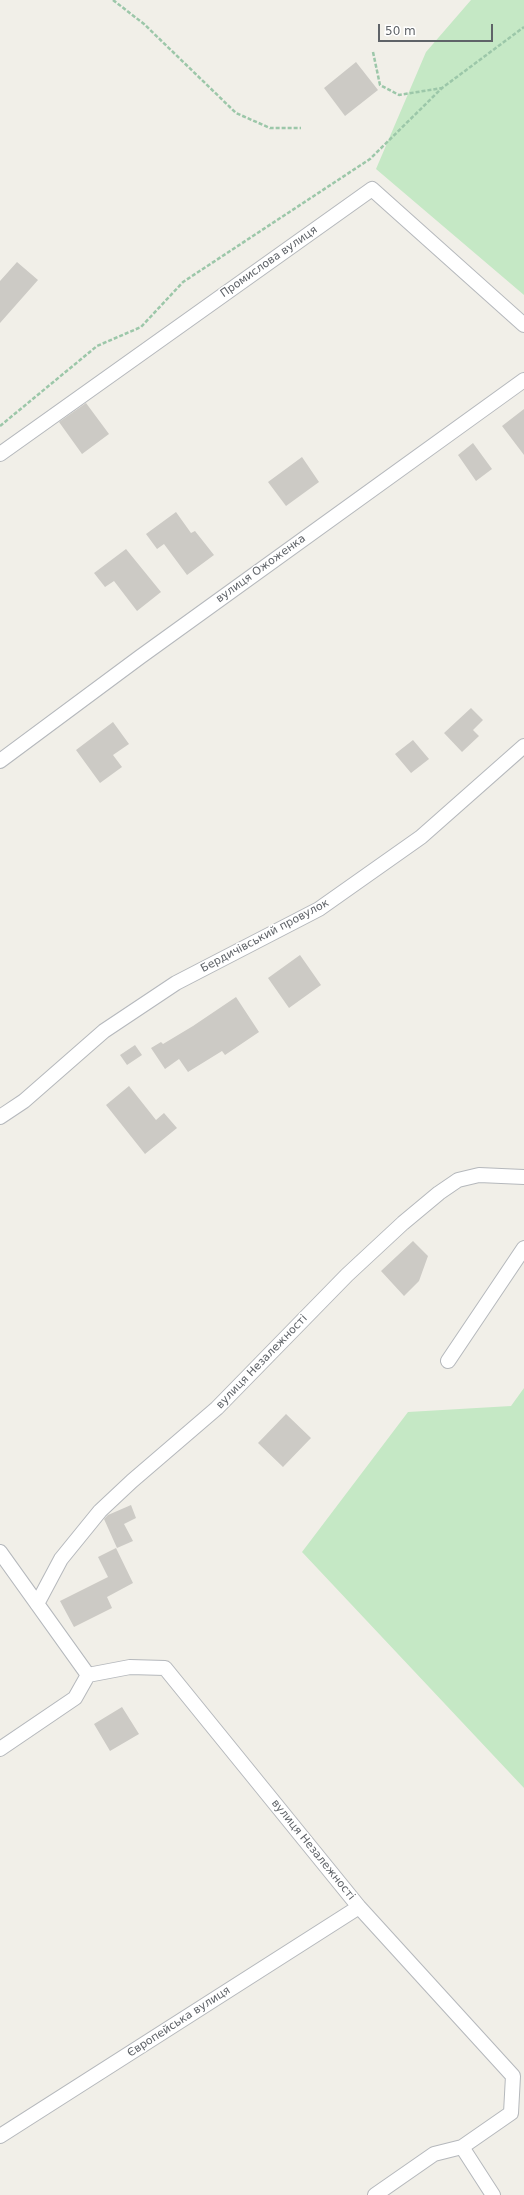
<!DOCTYPE html>
<meta charset="utf-8">
<style>
body{margin:0}
#map{position:relative;width:524px;height:2195px;overflow:hidden;background:#f1efe8;font-family:"DejaVu Sans",sans-serif}
canvas{display:block}
.scale{position:absolute;left:378px;top:24px;width:115px;height:18px;box-sizing:border-box;border:2px solid #5f6368;border-top:0;padding-left:5px;font-size:12px;line-height:14px;white-space:nowrap;color:#5f6368;-webkit-text-stroke:3px #fff;paint-order:stroke}
</style>
<div id="map">
<canvas width="524" height="2195"></canvas>
<div class="scale">50 m</div>
</div>
<script>
const context = document.querySelector('canvas').getContext('2d');
context.lineJoin = 'round';
function paint(path, color) {
  context.fillStyle = color;
  context.fill(path, 'evenodd');
}
function toPath(rows) {
  const path = new Path2D();
  for (const r of rows) {
    path.moveTo(r[0], r[1]);
    for (let i = 2; i < r.length; i += 2) path.lineTo(r[i], r[i + 1]);
  }
  return path;
}
function strokePath(path, color, width, dash) {
  context.strokeStyle = color;
  context.lineWidth = width;
  context.lineCap = dash ? 'butt' : 'round';
  context.setLineDash(dash || []);
  context.stroke(path);
}
function label(font, color, halo, rows, align = 'center') {
  context.font = font + ' "DejaVu Sans",sans-serif';
  context.lineWidth = 3;
  context.setLineDash([]);
  context.textBaseline = 'middle';
  context.strokeStyle = halo;
  context.fillStyle = color;
  for (const [text, x, y, turn = 0] of rows) {
    context.save();
    context.translate(x, y);
    context.rotate((+turn || 0) * Math.PI / 180);
    context.textAlign = isNaN(turn) ? turn : align;
    if (halo) context.strokeText(text, 0, 0);
    context.fillText(text, 0, 0);
    context.restore();
  }
}
const green = toPath([
 [471,0,524,0,524,295,376,169,426,52],
 [524,1388,524,1788,302,1552,408,1412,511,1406]
]);
const building = toPath([
 [356,62,378,90,345,116,324,88],
 [17,262,38,280,0,323,0,281],
 [86,403,109,434,82,454,59,422],
 [524,409,524,455,502,426],
 [473,443,492,469,476,481,458,455],
 [302,457,319,482,286,506,268,482],
 [176,512,191,533,195,531,214,555,187,575,164,544,157,549,146,534],
 [126,549,161,592,137,611,114,581,105,587,94,573],
 [471,708,483,720,473,730,479,736,462,752,444,733],
 [113,722,129,744,113,755,122,767,100,783,76,750],
 [413,740,429,759,411,773,395,754],
 [300,955,321,985,289,1008,268,978],
 [236,997,259,1032,225,1055,222,1051,188,1072,179,1059,165,1069,151,1048,161,1042,163,1044,193,1026],
 [135,1045,142,1055,127,1065,120,1055],
 [129,1086,156,1120,164,1113,177,1128,145,1154,106,1105],
 [413,1241,428,1256,419,1281,404,1296,381,1271],
 [286,1414,311,1438,283,1467,258,1443],
 [131,1505,136,1518,124,1524,133,1541,117,1548,104,1519,108,1515],
 [116,1548,133,1583,107,1597,112,1608,74,1627,60,1601,108,1577,98,1557],
 [122,1707,139,1734,110,1751,94,1724]
]);
const path = toPath([
 [113,0,144,24,236,113,270,128,301,128],
 [373,52,380,85,399,95,442,88],
 [0,426,97,346,141,327,183,282,370,159,442,88,524,27]
]);
const minor = toPath([
 [0,454,372,189,524,325],
 [0,761,140,657,524,380],
 [0,1117,24,1101,104,1031,176,983,319,909,421,837,524,746],
 [448,1361,524,1248],
 [0,1552,88,1675,130,1667,165,1668,359,1907,513,2076,511,2113,462,2147,434,2154,375,2195],
 [37,1604,61,1559,100,1511,132,1481,217,1408,347,1275,403,1223,439,1193,458,1180,479,1175,524,1177],
 [0,1749,75,1698,88,1675],
 [0,2136,359,1907],
 [462,2147,493,2195]
]);
const streetNames = [
 ["Промислова вулиця",269,262,-35],
 ["вулиця Ожоженка",261,569,-36],
 ["Бердичівський провулок",265,936,-28],
 ["вулиця Незалежності",262,1362,-46],
 ["вулиця Незалежності",313,1850,51],
 ["Європейська вулиця",179,2022,-33]
];
paint(green, '#c5e8c5');
paint(building, '#cccac5');
strokePath(minor, '#b5b8bc', 16);
strokePath(path, '#9cc7a9', 2.5, [4, 2]);
strokePath(minor, '#fff', 14);
label('11px', '#5f6368', '#fff', streetNames);
</script>
